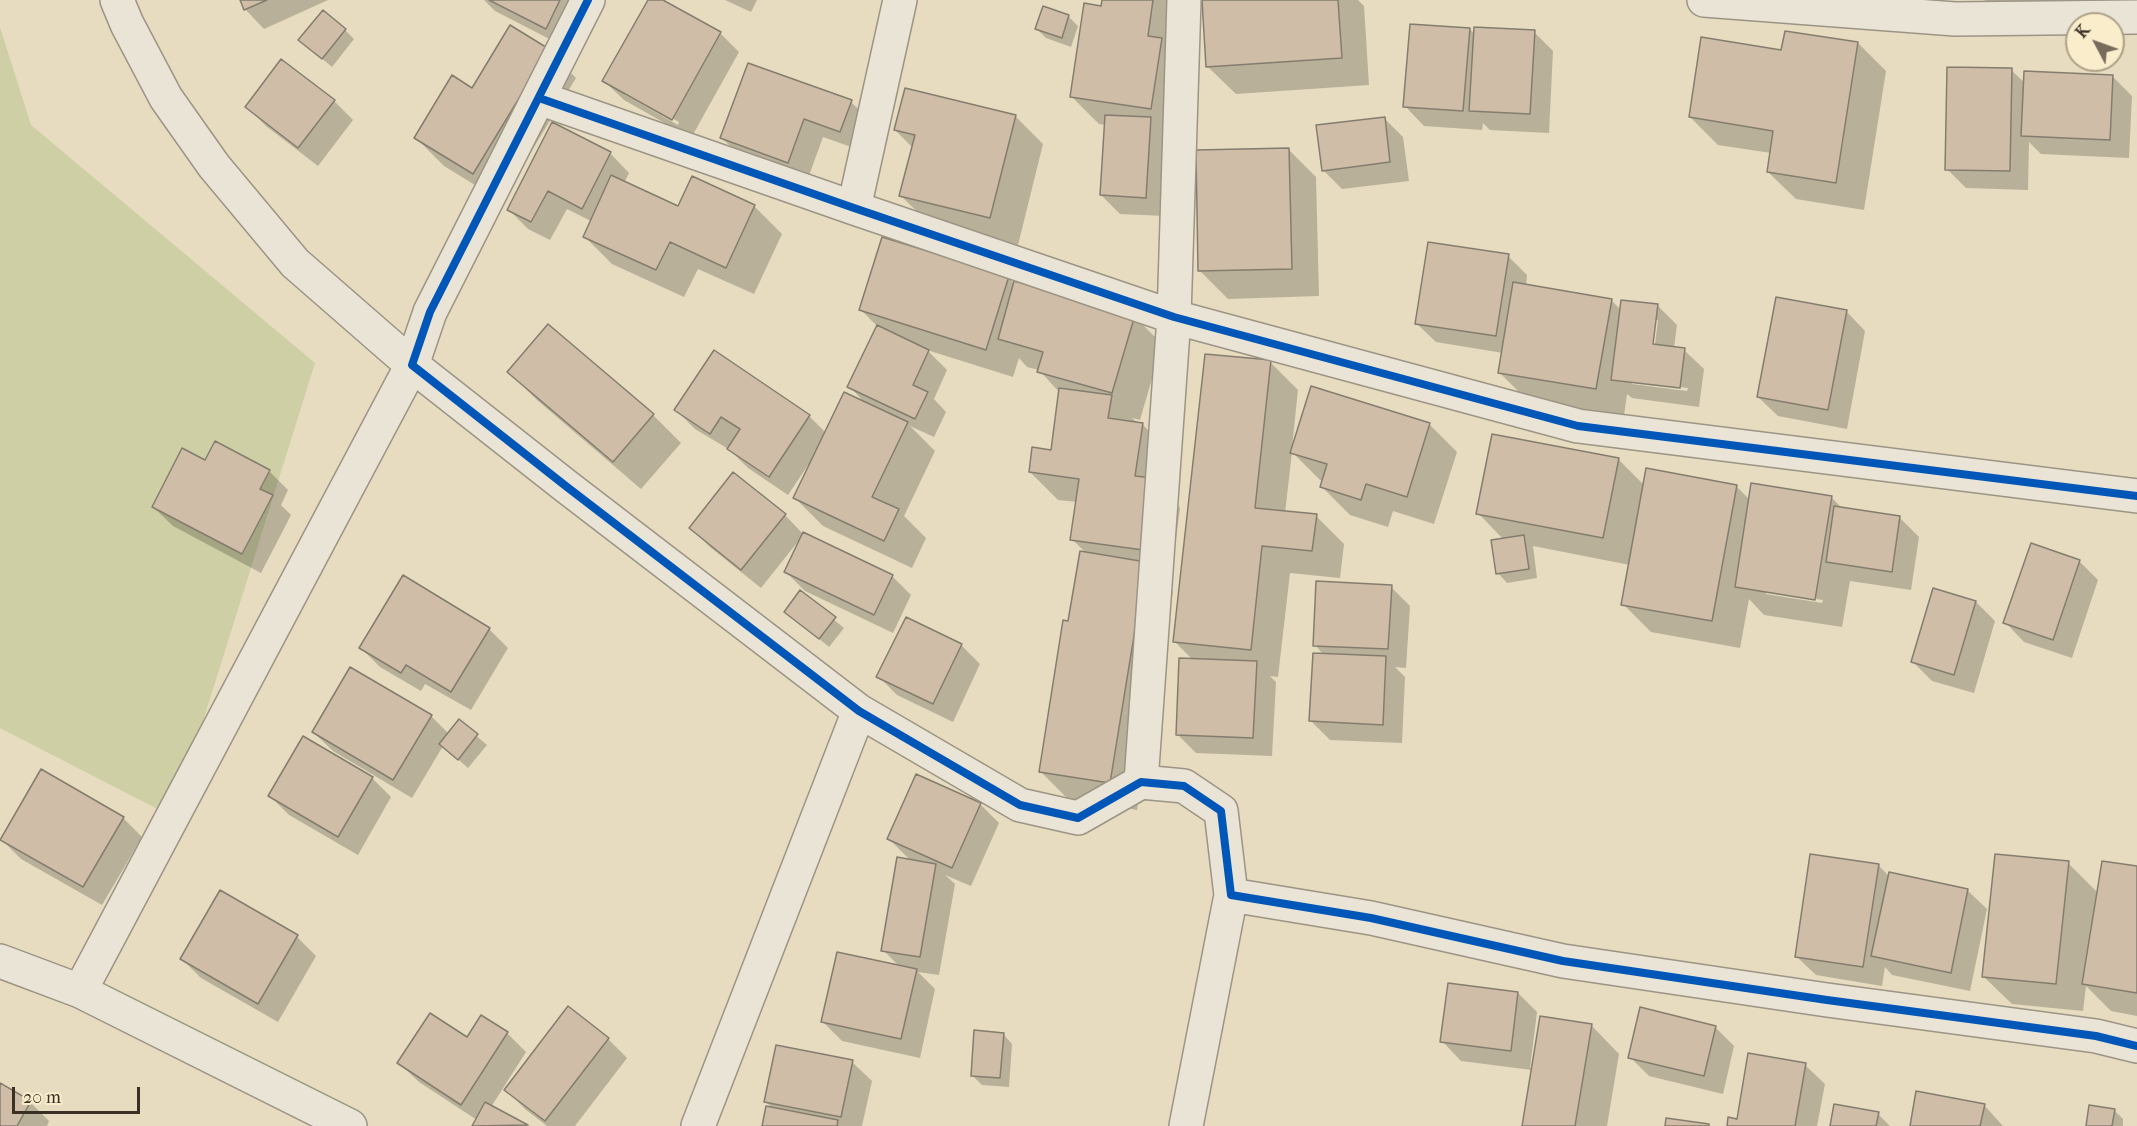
<!DOCTYPE html>
<style>
body{margin:0}
#map{position:relative;width:2137px;height:1126px;overflow:hidden;background:#e7dcc0;font-family:"IM FELL French Canon",serif}
canvas{display:block}
.north{position:absolute;left:2065px;top:12px;width:60px;height:60px;box-sizing:border-box;background:#f9edcc;border:2px solid #ada189;border-radius:50%;rotate:311deg;font-size:16px;font-weight:700;line-height:24px;text-align:center;color:#3a3024}
.north::after{content:'';display:block;margin:auto;width:21px;height:27px;background:#776c5b;clip-path:polygon(50% 0,100% 100%,50% 72%,0 100%)}
.scale{position:absolute;left:12px;top:1087px;width:128px;height:27px;box-sizing:border-box;border:3px solid #3a3024;border-top:0;padding-left:8px;font-size:18px;line-height:21px;white-space:nowrap;color:#3a3024;-webkit-text-stroke:4px #f9edcc;paint-order:stroke}
</style>
<div id="map">
<canvas width="2137" height="1126"></canvas>
<div class="north">K</div>
<div class="scale">20 m</div>
</div>
<script>
const context = document.querySelector('canvas').getContext('2d');
context.lineJoin = 'round';
function paint(path, color) {
  context.fillStyle = color;
  context.fill(path, 'evenodd');
}
function toPath(rows) {
  const path = new Path2D();
  for (const r of rows) {
    path.moveTo(r[0], r[1]);
    for (let i = 2; i < r.length; i += 2) path.lineTo(r[i], r[i + 1]);
  }
  return path;
}
function strokePath(path, color, width, dash) {
  context.strokeStyle = color;
  context.lineWidth = width;
  context.lineCap = dash ? 'butt' : 'round';
  context.setLineDash(dash || []);
  context.stroke(path);
}
const green = toPath([
 [0,27,31,125,315,363,173,817,0,728]
]);
const shadow = toPath([
 [241,0,328,0,264,29,245,9],
 [484,0,589,0,565,47,495,11],
 [650,0,660,0,720,33,739,52,691,138,624,100,604,81],
 [625,92,679,122,678,125,625,95],
 [725,0,757,0,751,12],
 [1103,0,1185,0,1165,216,1120,214,1101,195,1106,125,1099,124,1071,96],
 [1203,0,1358,0,1364,6,1369,85,1236,94,1208,67],
 [1984,0,2075,0,2074,13,1993,9],
 [2077,0,2137,0,2137,8,2083,6],
 [1044,8,1069,17,1078,26,1071,47,1046,38,1037,29],
 [1470,29,1475,35,1534,32,1553,51,1549,133,1490,130,1483,123,1482,130,1424,126,1405,106],
 [345,30,354,39,332,67,300,40],
 [1858,43,1886,71,1864,210,1796,199,1768,172,1771,153,1718,145,1690,117,1783,51],
 [548,50,576,78,501,201,444,166,416,138,473,90],
 [2011,70,2025,83,2113,77,2132,96,2129,158,2041,154,2029,142,2028,190,1966,188,1947,169],
 [334,101,353,120,318,166,266,126,247,107],
 [851,102,871,121,860,150,823,137,807,181,741,157,722,138],
 [1015,116,1043,144,1018,245,929,223,901,196,913,148,895,130],
 [1384,118,1403,137,1409,181,1342,189,1323,170],
 [1288,149,1316,177,1319,296,1228,299,1200,271],
 [610,153,629,173,624,183,679,208,754,206,782,234,754,294,698,269,684,297,612,264,584,236,591,221,567,209,550,240,528,229,508,209],
 [1508,256,1527,275,1526,286,1611,300,1621,310,1658,306,1677,325,1674,348,1684,350,1704,369,1699,407,1632,398,1627,394,1624,416,1527,400,1499,372,1503,353,1436,342,1416,323],
 [1655,320,1658,320,1654,352,1651,351],
 [1632,381,1688,388,1687,391,1632,384],
 [1008,278,1015,284,1134,316,1162,344,1140,420,1132,418,1138,423,1142,424,1170,452,1164,492,1180,508,1171,577,1156,575,1173,591,1137,810,1068,799,1041,772,1070,622,1087,554,1072,539,1077,502,1058,500,1030,472,1052,451,1060,393,1039,370,1027,367,1019,358,1013,377,927,350,947,370,934,399,946,412,934,437,910,426,935,451,904,516,926,538,912,568,823,526,795,498,810,466,808,465,788,495,748,468,730,450,695,429,676,410,714,353,809,416,826,433,866,404,849,386,877,326,861,310],
 [1846,311,1865,331,1847,429,1778,416,1758,397],
 [549,326,653,415,681,443,641,489,537,400,509,372],
 [1270,362,1298,390,1292,447,1429,424,1457,452,1434,524,1393,511,1388,527,1350,515,1322,487,1324,481,1320,480,1292,452,1285,513,1316,516,1344,544,1340,578,1290,573,1278,677,1270,676,1276,682,1272,756,1196,753,1177,734,1193,660,1174,641],
 [1618,459,1645,486,1736,486,1750,500,1831,497,1843,509,1899,517,1919,537,1911,590,1850,581,1842,627,1764,615,1749,599,1740,648,1651,632,1623,604,1630,565,1533,546,1537,578,1507,583,1498,573,1504,540,1478,513],
 [1766,591,1823,600,1822,603,1766,594],
 [205,462,269,471,288,490,281,505,291,515,261,573,173,526,153,507],
 [785,515,803,534,892,576,911,595,893,633,805,591,786,572,800,539,761,588,710,547,691,528],
 [2079,561,2098,580,2072,658,2024,642,2005,622],
 [1391,587,1410,606,1406,668,1395,667,1405,677,1402,743,1330,740,1311,721,1324,655,1315,645],
 [1934,590,1976,602,1995,621,1974,693,1932,681,1913,662],
 [800,592,844,628,829,647,786,611],
 [489,629,508,648,471,710,425,684,421,691,380,667,361,648],
 [961,645,980,664,953,722,897,695,878,676],
 [431,716,449,734,459,721,487,745,468,768,443,746,412,798,333,751,313,732],
 [372,778,391,797,358,855,289,815,270,796],
 [980,804,999,823,971,886,945,875,955,884,939,975,918,972,935,989,920,1058,842,1041,823,1022,899,966,883,950,911,861,889,839],
 [123,818,142,837,102,905,21,859,2,840],
 [2068,863,2098,893,2137,868,2137,1016,2111,1011,2086,986,2083,1011,2012,1004,1984,977],
 [1878,865,1889,876,1967,890,1987,909,1970,991,1892,975,1885,967,1882,986,1816,975,1796,956],
 [297,937,316,956,278,1022,201,978,182,959],
 [1518,993,1537,1012,1530,1068,1533,1068,1592,1026,1619,1054,1607,1126,1523,1126,1532,1070,1461,1061,1442,1041],
 [482,1017,507,1033,526,1052,491,1107,526,1126,473,1126,477,1120,419,1082,399,1063,468,1039],
 [1715,1027,1734,1046,1723,1094,1649,1076,1630,1057],
 [1003,1034,1012,1044,1009,1087,982,1085,972,1075],
 [608,1039,627,1058,575,1126,547,1126,525,1109,506,1090],
 [852,1062,872,1081,862,1126,764,1126,773,1109,765,1101],
 [1805,1065,1825,1084,1817,1126,1728,1126,1738,1121],
 [0,1085,30,1102,49,1121,47,1126,0,1126],
 [1984,1105,2003,1126,1911,1126],
 [2114,1110,2123,1119,2123,1126,2087,1126],
 [1878,1114,1890,1126,1832,1126]
]);
const building = toPath([
 [240,0,267,0,244,10,240,0],
 [489,0,560,0,546,29,489,0],
 [648,0,663,0,721,32,672,120,602,81,648,0],
 [1102,0,1153,0,1148,36,1162,38,1151,109,1070,97,1084,3,1101,6,1102,0],
 [1202,0,1338,0,1342,58,1206,67,1202,0],
 [1043,6,1069,15,1062,38,1035,29,1043,6],
 [323,10,346,29,322,59,298,40,323,10],
 [1410,24,1470,28,1463,111,1403,107,1410,24],
 [510,25,549,49,473,174,414,138,452,75,472,88,510,25],
 [1474,27,1535,30,1530,114,1469,111,1474,27],
 [1785,31,1858,42,1836,183,1767,172,1773,131,1689,117,1701,37,1781,50,1785,31],
 [281,59,335,100,298,148,245,107,281,59],
 [748,63,852,100,840,132,804,119,788,163,720,138,748,63],
 [1947,67,2012,68,2010,171,1945,170,1947,67],
 [2024,71,2113,75,2110,140,2021,136,2024,71],
 [905,88,1016,115,990,218,899,196,915,135,894,130,905,88],
 [1105,115,1151,117,1146,198,1100,195,1105,115],
 [1385,117,1390,162,1322,171,1316,125,1385,117],
 [552,122,611,152,582,209,548,191,531,222,507,210,552,122],
 [1289,148,1292,269,1198,271,1196,150,1289,148],
 [611,175,678,206,692,176,755,205,726,268,670,242,656,270,583,237,611,175],
 [882,237,1009,276,986,350,859,310,882,237],
 [1428,242,1509,254,1496,336,1415,324,1428,242],
 [1014,281,1135,315,1112,393,1037,372,1043,352,998,339,1014,281],
 [1513,282,1612,299,1596,389,1498,373,1513,282],
 [1776,297,1847,310,1828,410,1757,397,1776,297],
 [1621,300,1658,304,1653,344,1685,348,1680,388,1611,380,1621,300],
 [548,324,654,414,613,462,507,372,548,324],
 [877,325,929,350,913,385,928,392,915,419,847,387,877,325],
 [714,350,810,415,769,477,727,449,740,429,721,417,710,434,674,410,714,350],
 [1205,354,1271,360,1255,508,1317,514,1312,551,1262,546,1251,650,1173,642,1205,354],
 [1311,386,1430,423,1407,497,1366,484,1361,500,1320,487,1327,464,1290,453,1311,386],
 [1059,388,1112,395,1108,418,1143,423,1135,476,1153,478,1143,550,1070,540,1079,479,1029,472,1032,447,1051,450,1059,388],
 [844,392,908,422,872,497,899,509,884,541,793,498,844,392],
 [1492,434,1619,458,1603,538,1476,514,1492,434],
 [215,441,270,470,260,489,273,495,242,554,152,507,182,448,205,460,215,441],
 [1646,468,1737,485,1712,621,1621,605,1646,468],
 [733,472,786,514,741,570,689,528,733,472],
 [1751,483,1832,496,1815,600,1735,587,1751,483],
 [1834,506,1900,516,1892,572,1826,562,1834,506],
 [803,532,893,575,874,615,784,572,803,532],
 [1524,535,1529,569,1496,574,1491,540,1524,535],
 [2031,543,2080,560,2053,640,2003,623,2031,543],
 [1080,551,1146,562,1110,783,1039,772,1063,620,1068,621,1080,551],
 [403,575,490,628,451,692,406,665,401,673,359,648,403,575],
 [1316,581,1392,585,1388,649,1313,646,1316,581],
 [1933,588,1976,601,1954,675,1911,662,1933,588],
 [800,590,836,617,819,639,784,612,800,590],
 [906,617,962,644,933,704,876,677,906,617],
 [1313,653,1386,656,1383,725,1309,721,1313,653],
 [1179,658,1257,661,1253,738,1176,735,1179,658],
 [350,667,432,715,393,780,312,732,350,667],
 [459,719,478,734,458,760,439,744,459,719],
 [303,736,373,777,338,837,268,796,303,736],
 [41,769,124,817,83,887,0,840,41,769],
 [916,774,981,803,952,868,887,839,916,774],
 [1810,854,1879,864,1863,967,1795,957,1810,854],
 [1995,854,2069,861,2056,984,1982,977,1995,854],
 [897,857,936,864,920,957,881,951,897,857],
 [2102,861,2137,866,2137,993,2082,984,2102,861],
 [1889,872,1968,889,1951,973,1871,956,1889,872],
 [220,890,298,935,258,1004,180,959,220,890],
 [837,952,917,969,901,1039,821,1022,837,952],
 [1448,983,1518,992,1511,1051,1440,1042,1448,983],
 [568,1006,609,1038,545,1121,504,1090,568,1006],
 [1640,1007,1716,1026,1704,1076,1628,1058,1640,1007],
 [430,1013,467,1037,481,1015,508,1032,461,1105,397,1063,430,1013],
 [1540,1016,1592,1024,1575,1126,1522,1126,1540,1016],
 [974,1030,1004,1033,1000,1078,971,1076,974,1030],
 [776,1045,853,1060,841,1117,764,1102,776,1045],
 [1748,1053,1806,1063,1795,1126,1727,1126,1728,1117,1737,1119,1748,1053],
 [0,1083,31,1101,17,1126,0,1126,0,1083],
 [1916,1091,1985,1104,1980,1126,1910,1126,1916,1091],
 [485,1102,528,1125,472,1126,485,1102],
 [1834,1104,1879,1112,1876,1126,1830,1126,1834,1104],
 [2089,1105,2115,1109,2112,1126,2086,1126,2089,1105],
 [766,1106,838,1120,837,1126,762,1126,766,1106],
 [1666,1118,1709,1124,1709,1126,1665,1126,1666,1118]
]);
const minor = toPath([
 [588,0,430,312,412,365,567,487,859,711,1020,805,1078,818,1141,782,1184,786,1221,811,1231,895,1371,918,1563,961,1827,1000,2096,1036,2137,1046],
 [1704,0,1955,19,2137,17],
 [539,98,854,208,1174,317,1578,426,2137,496],
 [854,208,900,0],
 [1141,782,1174,317,1184,0],
 [698,1126,859,711],
 [1186,1126,1231,895]
]);
const tertiary = toPath([
 [0,961,80,991,350,1126],
 [80,991,412,365,295,263,214,166,166,98,127,24,117,0]
]);
const cycleway = toPath([
 [588,0,430,312,412,365,567,487,859,711,1020,805,1078,818,1141,782,1184,786,1221,811,1231,895,1371,918,1563,961,1827,1000,2096,1036,2137,1046],
 [539,98,854,208,1174,317,1578,426,2137,496]
]);
paint(green, '#cecfa4');
paint(shadow, '#0003');
paint(building, '#cfbda8');
strokePath(building, '#847d6e', 1.5);
strokePath(minor, '#9c9484', 36);
strokePath(tertiary, '#9c9484', 36);
strokePath(minor, '#eae4d7', 33);
strokePath(tertiary, '#eae4d7', 33);
strokePath(cycleway, '#0057b8', 8);
</script>
